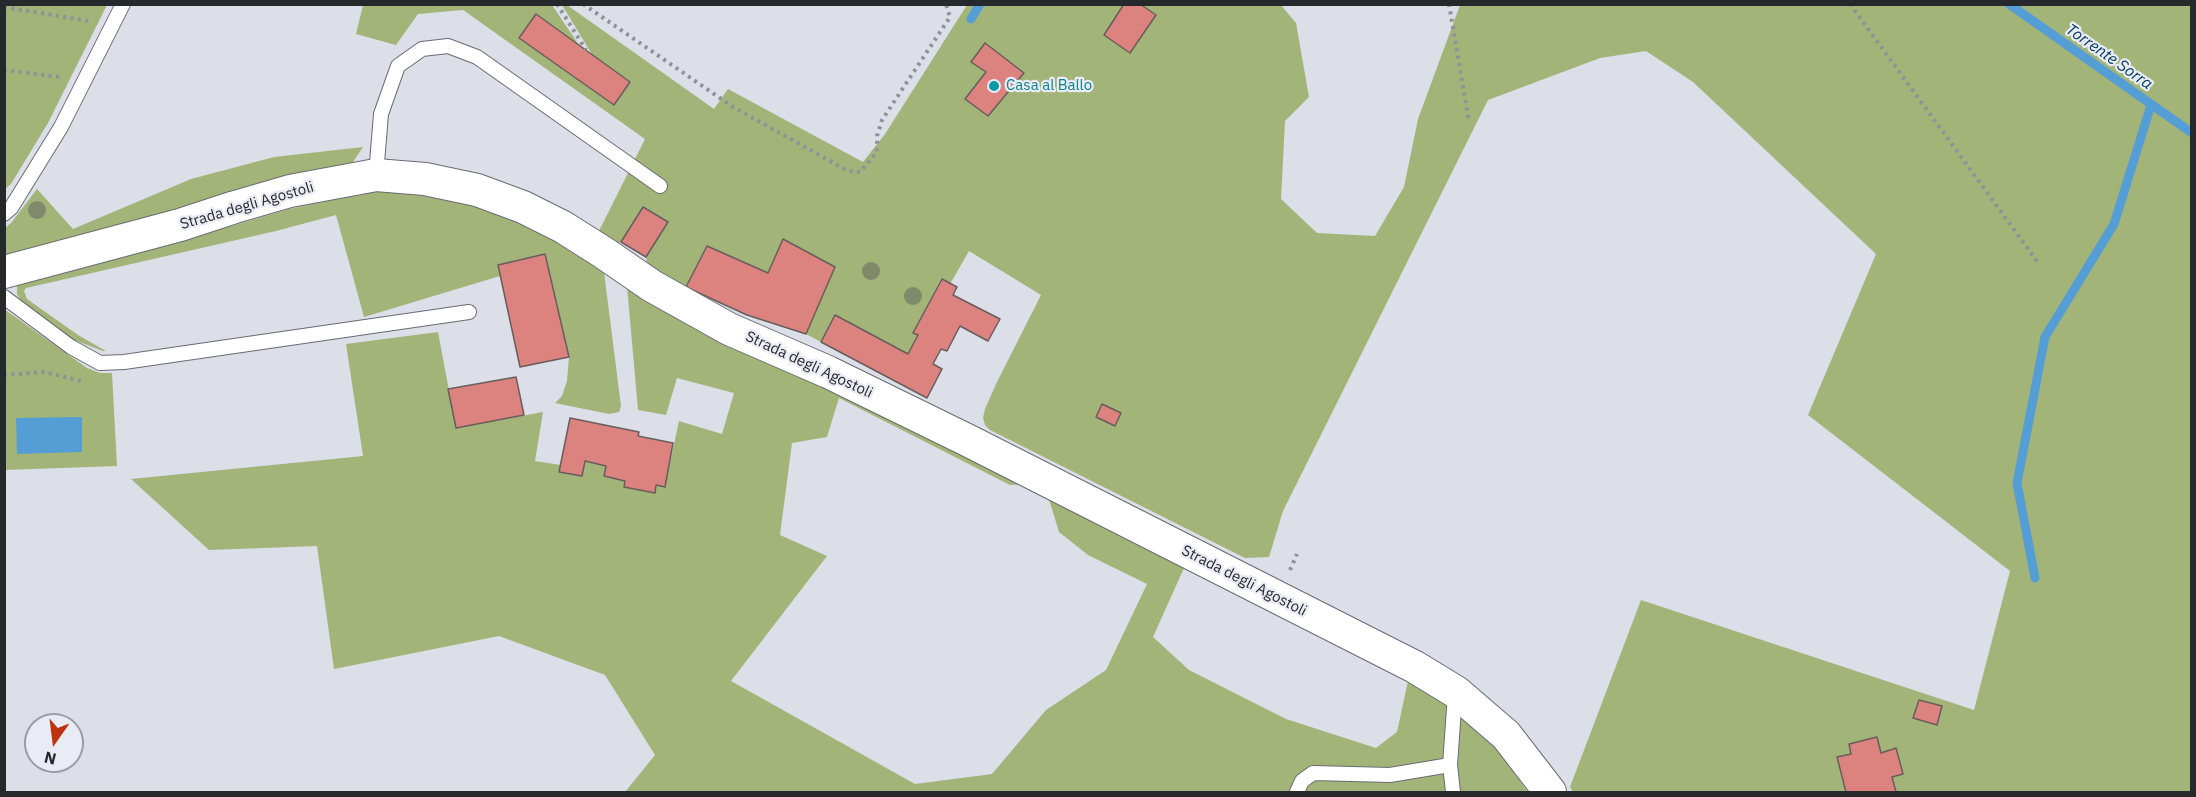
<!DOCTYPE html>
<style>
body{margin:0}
#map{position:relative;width:2196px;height:797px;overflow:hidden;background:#dcdee8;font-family:"IBM Plex Sans",sans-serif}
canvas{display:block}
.frame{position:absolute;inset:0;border:6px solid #27282c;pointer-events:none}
.north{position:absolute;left:24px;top:713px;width:60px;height:60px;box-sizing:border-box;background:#e9ebf5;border:2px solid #9b9da5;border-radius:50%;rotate:194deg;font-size:16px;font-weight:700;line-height:24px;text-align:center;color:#27282c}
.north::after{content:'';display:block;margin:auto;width:21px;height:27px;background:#be3411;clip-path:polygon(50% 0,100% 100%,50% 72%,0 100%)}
</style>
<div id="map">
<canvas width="2196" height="797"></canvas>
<div class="frame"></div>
<div class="north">N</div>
</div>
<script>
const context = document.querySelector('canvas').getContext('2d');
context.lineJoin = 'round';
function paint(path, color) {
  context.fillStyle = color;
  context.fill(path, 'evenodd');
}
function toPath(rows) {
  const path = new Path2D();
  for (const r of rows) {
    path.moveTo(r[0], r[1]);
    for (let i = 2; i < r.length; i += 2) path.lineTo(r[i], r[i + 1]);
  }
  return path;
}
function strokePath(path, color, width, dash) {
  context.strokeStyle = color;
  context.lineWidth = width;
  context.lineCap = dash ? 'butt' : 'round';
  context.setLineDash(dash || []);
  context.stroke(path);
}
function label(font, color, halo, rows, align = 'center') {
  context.font = font + ' "IBM Plex Sans",sans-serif';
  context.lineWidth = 4.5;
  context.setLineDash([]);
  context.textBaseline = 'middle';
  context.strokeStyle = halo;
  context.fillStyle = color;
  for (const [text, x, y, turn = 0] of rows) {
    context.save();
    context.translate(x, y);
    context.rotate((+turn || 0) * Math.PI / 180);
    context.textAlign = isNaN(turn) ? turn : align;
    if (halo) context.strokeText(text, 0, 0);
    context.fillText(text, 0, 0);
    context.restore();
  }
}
const green = toPath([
 [5,4,107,5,48,123,11,184,5,189],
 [363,5,552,5,579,45,536,14,519,38,614,105,630,82,593,56,562,5,567,5,714,109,728,89,863,162,885,134,967,5,1281,5,1296,23,1309,97,1285,121,1281,199,1317,233,1375,236,1404,187,1418,119,1460,5,2191,5,2191,792,1573,792,1570,787,1641,600,1974,710,2010,571,1808,415,1876,254,1693,82,1646,51,1600,58,1488,100,1283,511,1269,557,1245,558,990,430,985,425,983,418,985,409,997,382,1041,295,969,251,950,284,941,279,914,332,918,335,908,354,835,315,821,342,806,334,835,267,784,239,768,273,707,246,686,287,647,265,646,257,667,222,643,207,621,242,614,245,597,235,645,139,463,10,418,14,396,45,356,34],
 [363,147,351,165,5,259,5,228,11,223,37,189,73,229,191,179,274,157],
 [374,191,422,195,476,205,514,219,556,239,599,265,604,272,621,406,619,412,609,414,555,403,562,396,567,381,569,357,545,255,498,265,500,276,364,317,336,215,276,231,26,288,24,291,27,299,78,335,106,351,103,351,74,340,21,301,17,294,17,284,23,279,174,243,289,209],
 [627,286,1024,484,1010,485,839,398,827,437,792,443,780,535,827,556,731,681,915,784,992,774,1046,710,1106,670,1147,584,1088,555,1059,532,1048,496,1184,568,1153,637,1189,670,1286,719,1376,748,1397,732,1408,681,1441,700,1491,741,1528,792,625,792,655,755,605,675,499,636,334,669,317,546,209,550,131,479,363,456,346,344,438,332,456,428,543,412,535,461,561,465,560,472,582,476,585,461,606,466,604,476,625,481,624,487,654,493,656,485,665,486,679,421,722,434,734,393,677,378,666,415,638,410],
 [4,309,87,368,100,373,112,373,117,466,5,470]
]);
const water = toPath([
 [82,417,82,452,17,454,16,418]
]);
const stream = toPath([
 [2009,4,2192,133],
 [971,19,980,4],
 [2035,578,2017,483,2045,337,2114,224,2151,105]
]);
const building = toPath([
 [1124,4,1140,4,1156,15,1130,53,1104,35,1124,4],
 [536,14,630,82,614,105,519,38,536,14],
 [985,43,1024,73,988,116,965,99,986,72,971,62,985,43],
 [643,207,668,222,646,257,621,242,643,207],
 [783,239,835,267,806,334,747,315,686,287,707,246,768,273,783,239],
 [545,254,569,357,520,367,498,265,545,254],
 [942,279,957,287,953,295,1000,319,988,341,960,326,947,351,941,349,933,364,942,369,927,398,821,342,835,315,908,354,918,335,913,333,942,279],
 [516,377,524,415,456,428,448,389,516,377],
 [1102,404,1121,413,1115,426,1096,417,1102,404],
 [570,418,639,432,638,436,673,443,665,487,656,485,655,493,624,487,625,481,604,476,606,466,585,461,582,476,559,472,570,418],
 [1919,700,1942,706,1937,725,1913,718,1919,700],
 [1877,737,1881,753,1896,748,1903,774,1892,777,1896,792,1846,792,1837,757,1851,754,1849,744,1877,737]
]);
const path = toPath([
 [557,4,586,50],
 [583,4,733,107,848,171,860,172,877,152,877,136,882,120,950,17,946,4],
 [1449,4,1469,122],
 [1850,4,2039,264],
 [4,7,89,21],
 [4,70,60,77],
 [4,375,44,372,81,381],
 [4,450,5,449],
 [1290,570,1297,554]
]);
const service = toPath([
 [376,175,381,114,398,66,422,49,448,46,477,57,660,186],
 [4,214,11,208,61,127,123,4],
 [4,297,71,347,100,363,124,362,469,312],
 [1297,792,1302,781,1313,773,1390,775,1450,765],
 [1453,792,1450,765,1455,694]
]);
const tertiary = toPath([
 [4,272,180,225,235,207,290,191,376,175,425,179,477,190,523,207,563,227,604,253,652,286,729,329,828,372,967,440,1415,667,1456,692,1506,735,1550,792]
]);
const trees = [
 [37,210],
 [871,271],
 [913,296]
];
const markers = [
 [994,86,6,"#0f9aa8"]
];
const cultureNames = [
 ["Casa al Ballo",1006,86]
];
const streetNames = [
 ["Strada degli Agostoli",247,206,-16],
 ["Strada degli Agostoli",809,365,25],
 ["Strada degli Agostoli",1244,581,27]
];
const waterNames = [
 ["Torrente Sorra",2109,57,35]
];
paint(green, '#a3b479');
paint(water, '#559dd5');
strokePath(stream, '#559dd5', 9);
paint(building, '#dc8380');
strokePath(building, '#685d5c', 1.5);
strokePath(service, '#696b74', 16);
strokePath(tertiary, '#696b74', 34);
strokePath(path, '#8f9198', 4, [3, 4.5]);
strokePath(service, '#fff', 14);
strokePath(tertiary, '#fff', 32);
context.fillStyle = '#81896b';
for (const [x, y] of trees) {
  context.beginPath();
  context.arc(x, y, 9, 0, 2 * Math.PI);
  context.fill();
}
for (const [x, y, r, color] of markers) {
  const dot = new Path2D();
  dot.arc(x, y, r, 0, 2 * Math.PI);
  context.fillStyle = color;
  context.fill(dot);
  strokePath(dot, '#e9ebf5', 2);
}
label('15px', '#0d838f', '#e9ebf5', cultureNames, 'left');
label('15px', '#27282c', '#e9ebf5', streetNames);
label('italic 16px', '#003b60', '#e9ebf5', waterNames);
</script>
